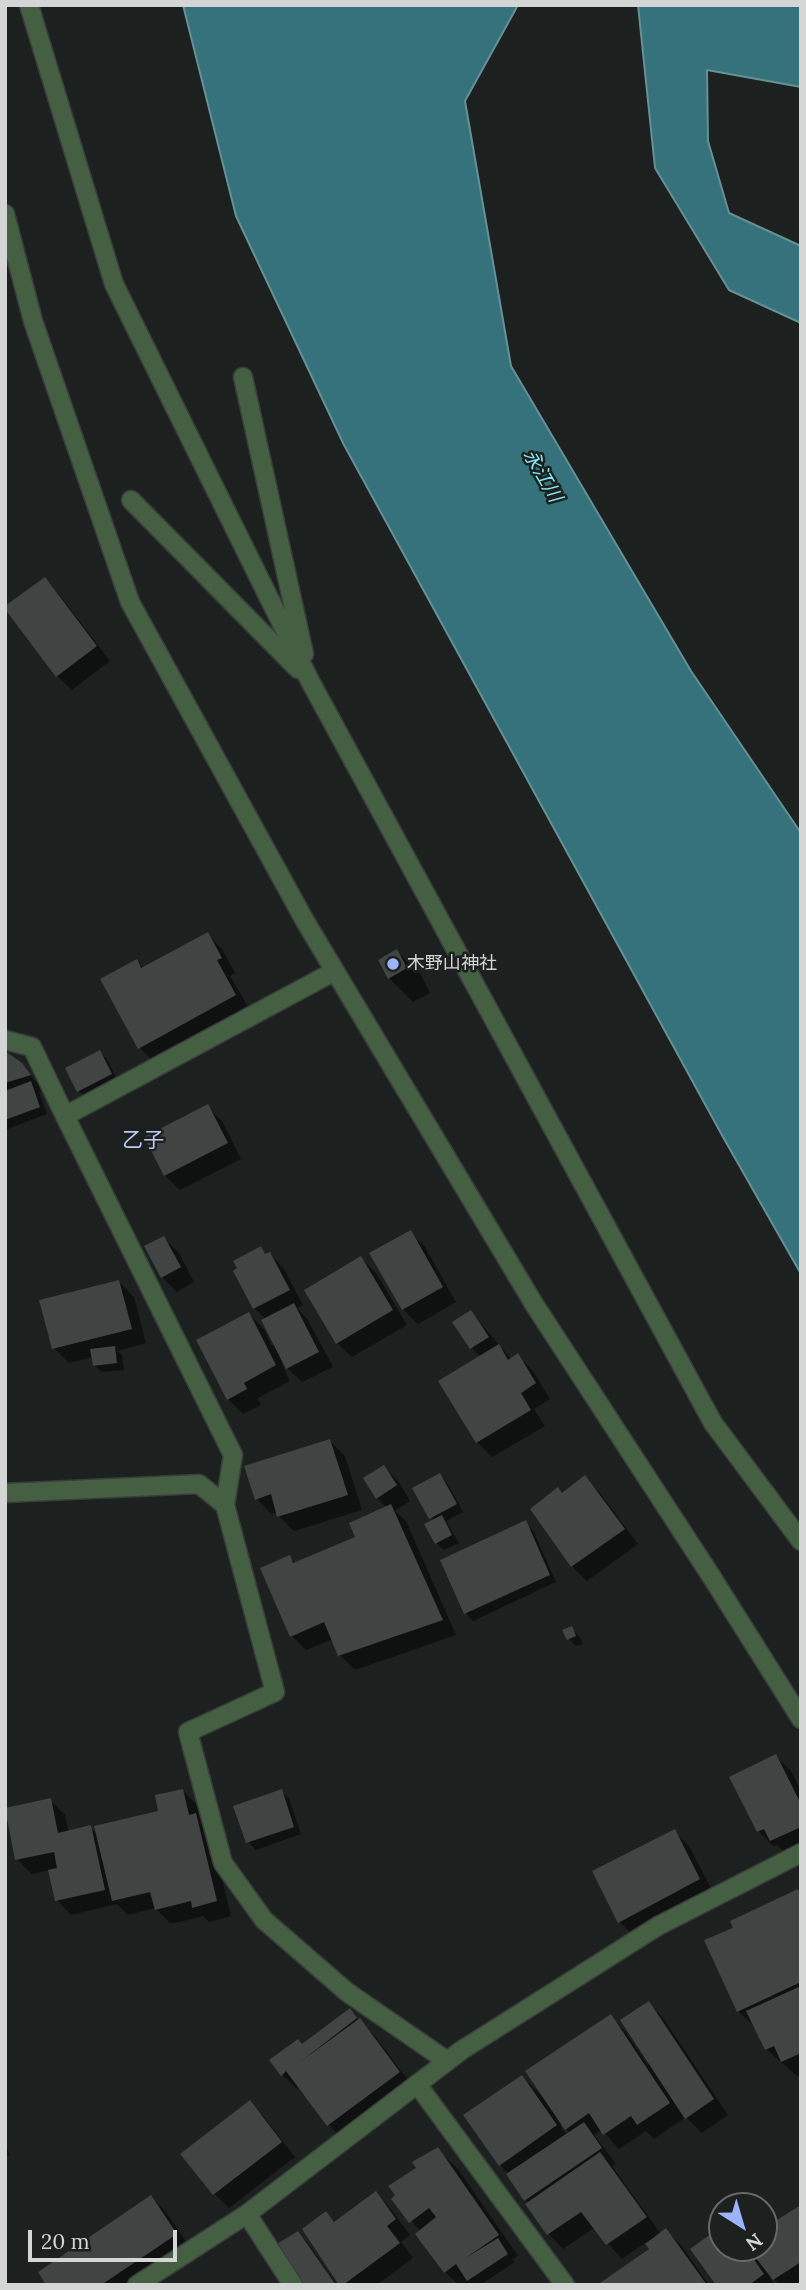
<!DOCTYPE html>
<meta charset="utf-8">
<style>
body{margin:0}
#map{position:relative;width:806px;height:2290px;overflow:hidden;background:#1c201e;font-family:Lora,serif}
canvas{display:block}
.frame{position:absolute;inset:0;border:7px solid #d4d6d5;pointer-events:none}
.north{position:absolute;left:708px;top:2192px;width:70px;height:70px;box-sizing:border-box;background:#1c201e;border:2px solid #666967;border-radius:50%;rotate:143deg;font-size:19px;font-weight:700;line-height:28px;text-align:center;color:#d4d6d5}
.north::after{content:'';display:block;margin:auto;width:24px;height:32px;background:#9db4fd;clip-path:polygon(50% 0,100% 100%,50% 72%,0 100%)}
.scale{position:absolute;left:28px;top:2230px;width:149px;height:32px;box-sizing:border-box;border:4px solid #d4d6d5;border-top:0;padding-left:9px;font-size:21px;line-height:24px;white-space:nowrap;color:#d4d6d5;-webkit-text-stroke:5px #1c201e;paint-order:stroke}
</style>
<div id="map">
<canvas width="806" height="2290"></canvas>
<div class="frame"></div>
<div class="north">N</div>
<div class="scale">20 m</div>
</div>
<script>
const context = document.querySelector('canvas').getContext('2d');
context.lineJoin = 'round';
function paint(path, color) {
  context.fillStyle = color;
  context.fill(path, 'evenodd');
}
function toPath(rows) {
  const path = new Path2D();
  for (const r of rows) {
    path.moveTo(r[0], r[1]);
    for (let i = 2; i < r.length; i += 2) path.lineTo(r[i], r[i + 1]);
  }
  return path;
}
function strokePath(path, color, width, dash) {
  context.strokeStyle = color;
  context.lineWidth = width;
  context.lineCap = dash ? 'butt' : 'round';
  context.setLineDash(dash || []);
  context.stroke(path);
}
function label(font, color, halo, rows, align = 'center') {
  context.font = font + ' Lora,"Noto Sans JP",serif';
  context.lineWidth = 5;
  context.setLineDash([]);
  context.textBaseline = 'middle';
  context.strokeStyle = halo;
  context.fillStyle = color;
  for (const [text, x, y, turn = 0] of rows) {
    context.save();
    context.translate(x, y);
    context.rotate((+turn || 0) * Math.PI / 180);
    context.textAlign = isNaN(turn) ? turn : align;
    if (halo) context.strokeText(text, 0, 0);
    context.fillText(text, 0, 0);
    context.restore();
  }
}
const water = toPath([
 [183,5,518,5,465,101,511,366,691,671,801,833,801,1274,723,1137,344,445,236,216,183,5],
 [638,5,801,5,801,87,707,70,708,141,729,213,801,246,801,323,729,290,655,168,638,5]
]);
const shadow = toPath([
 [45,579,59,594,110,661,72,690,57,676],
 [207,934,222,949,235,973,230,976,250,1010,155,1063,140,1048,137,961,144,969],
 [397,951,421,975,430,993,413,1002,389,978],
 [99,1052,107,1059,118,1082,86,1098,79,1091],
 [5,1053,21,1065,44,1090,39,1092,47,1114,5,1130],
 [207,1107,222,1121,241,1159,180,1190,165,1175],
 [410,1232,425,1247,456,1302,418,1324,403,1309],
 [164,1238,179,1253,194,1282,177,1292,162,1277],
 [260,1249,267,1255,270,1254,284,1269,303,1305,297,1308,308,1320,333,1367,302,1382,281,1362,290,1381,258,1398,261,1405,243,1414,228,1399,249,1314,264,1329,272,1346,275,1344,266,1319,254,1308],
 [361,1258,376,1273,407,1325,352,1357,337,1343],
 [119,1282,134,1297,146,1343,117,1351,122,1355,124,1370,102,1372,94,1365,93,1357,69,1363,54,1348],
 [471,1312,512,1360,518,1356,533,1371,550,1399,534,1409,545,1426,492,1457,477,1442,441,1381,481,1357,472,1348,455,1323],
 [330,1441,345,1456,362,1510,294,1531,279,1516,278,1512,271,1514,257,1499],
 [384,1467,399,1482,410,1501,395,1511,406,1521,456,1635,355,1670,340,1655,333,1639,306,1650,292,1636,289,1557,296,1564,357,1538,387,1508,377,1498],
 [440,1475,447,1483,463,1512,446,1521,459,1543,444,1550,436,1543,434,1521,415,1489],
 [585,1478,600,1493,638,1544,587,1581,572,1566,532,1509,563,1494],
 [525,1523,533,1530,556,1582,473,1621,466,1613,442,1561],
 [571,1628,579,1636,583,1644,576,1646,569,1639],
 [776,1756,791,1771,801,1791,801,1848,787,1855,777,1845,773,1846,758,1831],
 [183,1791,198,1806,201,1821,210,1830,231,1916,209,1922,203,1916,171,1924,155,1908,128,1915,117,1904,71,1915,57,1900,50,1870,32,1874,17,1859,50,1800,65,1815,69,1833,90,1827,98,1835,161,1812],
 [281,1791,289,1799,301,1834,256,1850,248,1842],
 [674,1831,689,1846,714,1894,635,1937,620,1922,595,1872],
 [798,1891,801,1894,801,2075,797,2076,766,2049,753,2025,738,2011,735,1929],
 [649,2003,663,2018,728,2115,702,2133,686,2117,654,2139,646,2131,619,2149,602,2130,594,2135,616,2164,612,2166,661,2234,666,2230,681,2245,709,2285,600,2285,652,2249,646,2242,622,2259,594,2228,563,2249,549,2234,509,2174,500,2165,522,2077,543,2097,610,2016,625,2031,648,2065,650,2063],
 [562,2124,570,2133,567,2135,560,2126],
 [349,2011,374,2035,414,2088,343,2139,329,2125,300,2087,297,2089,282,2074],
 [250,2103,264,2117,295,2157,229,2208,214,2193],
 [5,2143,10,2155,5,2157],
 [437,2149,458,2169,518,2256,512,2259,515,2262,480,2285,459,2285,445,2272,421,2232,394,2199],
 [376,2193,390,2208,410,2235,401,2242,413,2258,377,2285,341,2285,326,2213,336,2223],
 [151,2197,166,2212,191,2249,138,2285,48,2285],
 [801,2207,801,2285,780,2285,771,2276,770,2278,775,2285,718,2285,722,2228,722,2248,764,2248,764,2230],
 [298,2233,306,2241,337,2285,304,2285]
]);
const building = toPath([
 [45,577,97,646,56,677,5,609,5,606],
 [208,932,222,958,217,960,236,995,138,1049,100,979,137,959,141,968],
 [397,949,407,968,388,979,378,960],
 [100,1050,112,1074,77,1092,65,1068],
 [5,1051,22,1063,31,1075,5,1083],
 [31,1081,40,1107,5,1120,5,1091],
 [208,1104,228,1143,164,1176,144,1137],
 [411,1230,443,1287,402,1310,369,1253],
 [164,1236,181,1267,161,1278,144,1246],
 [261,1246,265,1254,270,1252,290,1290,253,1309,233,1271,237,1268,233,1261],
 [361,1256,393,1310,336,1344,304,1290],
 [119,1280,132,1329,52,1349,39,1300],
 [294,1303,319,1352,286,1369,261,1320],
 [471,1310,489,1337,470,1349,452,1322],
 [249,1312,276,1365,244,1383,247,1389,227,1400,196,1340],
 [499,1344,508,1360,518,1353,536,1383,521,1393,531,1410,476,1443,438,1381],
 [115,1346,117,1363,93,1366,90,1349],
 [330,1439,348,1495,277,1517,271,1494,255,1500,244,1466],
 [384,1465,397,1485,376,1499,363,1478],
 [440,1473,457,1504,429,1519,412,1488],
 [585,1475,625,1529,571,1567,530,1509,558,1487,562,1493],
 [391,1504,443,1620,338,1656,324,1622,290,1637,260,1568,290,1555,293,1563,355,1537,349,1523],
 [442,1515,452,1535,435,1544,424,1524],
 [526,1520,550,1575,464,1614,440,1560],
 [572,1626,576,1636,567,1640,562,1630],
 [776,1754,801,1804,801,1827,770,1841,764,1829,757,1832,729,1777],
 [183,1789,189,1815,196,1813,217,1901,192,1908,191,1901,155,1910,150,1892,112,1901,94,1826,158,1811,155,1795],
 [282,1789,294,1827,246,1843,233,1806],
 [51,1798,58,1833,91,1825,105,1890,55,1901,48,1870,57,1868,54,1852,15,1860,5,1808],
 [675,1829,700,1879,618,1923,592,1871],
 [798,1889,801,1895,801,1982,737,2012,704,1940,733,1928,730,1921],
 [801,1986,801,2053,781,2062,774,2046,765,2050,746,2011],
 [649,2001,714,2099,685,2119,620,2020],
 [350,2008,357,2018,300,2062,360,2018,400,2072,327,2126,286,2071,281,2076,269,2060,298,2039,302,2044],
 [611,2014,670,2103,637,2125,631,2116,603,2135,589,2113,565,2130,525,2071],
 [522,2075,557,2125,499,2166,463,2115],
 [250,2100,282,2142,213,2195,180,2154],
 [584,2122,602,2148,524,2201,506,2174],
 [438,2147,499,2235,464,2259,498,2238,508,2254,467,2281,456,2264,444,2273,415,2234,436,2217,429,2208,409,2223,391,2199,395,2195,388,2186,416,2168,412,2162],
 [600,2152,647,2217,606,2245,581,2212,547,2235,525,2204],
 [376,2191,396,2219,387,2226,400,2243,343,2285,339,2285,302,2229,326,2211,334,2222],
 [151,2195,177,2234,101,2285,46,2285,38,2272],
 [801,2205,801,2262,773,2280,748,2248,764,2248,764,2228],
 [722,2226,722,2248,746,2248,764,2274,749,2285,716,2285,690,2249],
 [666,2228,707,2285,597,2285,649,2249,645,2244],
 [298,2231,336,2285,301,2285,275,2245]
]);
const service = toPath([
 [29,5,114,284,310,681,713,1423,801,1541],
 [243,377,304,654],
 [131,500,298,669]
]);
const minor = toPath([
 [5,1040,32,1047,65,1116,335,971],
 [65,1116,233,1455,225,1505,275,1692,188,1732,223,1863,264,1920,347,1992,447,2061],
 [5,1493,199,1484,225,1505],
 [417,2084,565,2285],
 [247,2214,293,2285],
 [137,2285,247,2214,462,2050,658,1926,801,1853]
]);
const tertiary = toPath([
 [5,214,33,321,130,602,305,921,534,1304,713,1579,801,1719]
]);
const markers = [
 [393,964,7,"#9db4fd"]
];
const poiNames = [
 ["木野山神社",407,964]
];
const waterNames = [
 ["永江川",542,476,60]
];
const quarterNames = [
 ["乙子",143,1141]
];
paint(water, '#35727b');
strokePath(water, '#659096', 2);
paint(shadow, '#0007');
paint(building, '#404544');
strokePath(service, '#393d3b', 21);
strokePath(minor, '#393d3b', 21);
strokePath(tertiary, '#393d3b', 21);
strokePath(service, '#445f42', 18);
strokePath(minor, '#445f42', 18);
strokePath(tertiary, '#445f42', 18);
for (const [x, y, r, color] of markers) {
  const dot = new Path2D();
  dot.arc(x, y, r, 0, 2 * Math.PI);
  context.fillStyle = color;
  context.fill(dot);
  strokePath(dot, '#1c201e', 2.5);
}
label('18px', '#d4d6d5', '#1c201e', poiNames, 'left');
label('italic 19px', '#86e8f6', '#1c201e', waterNames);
label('21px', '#bbc9f2', '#1c201e', quarterNames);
</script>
